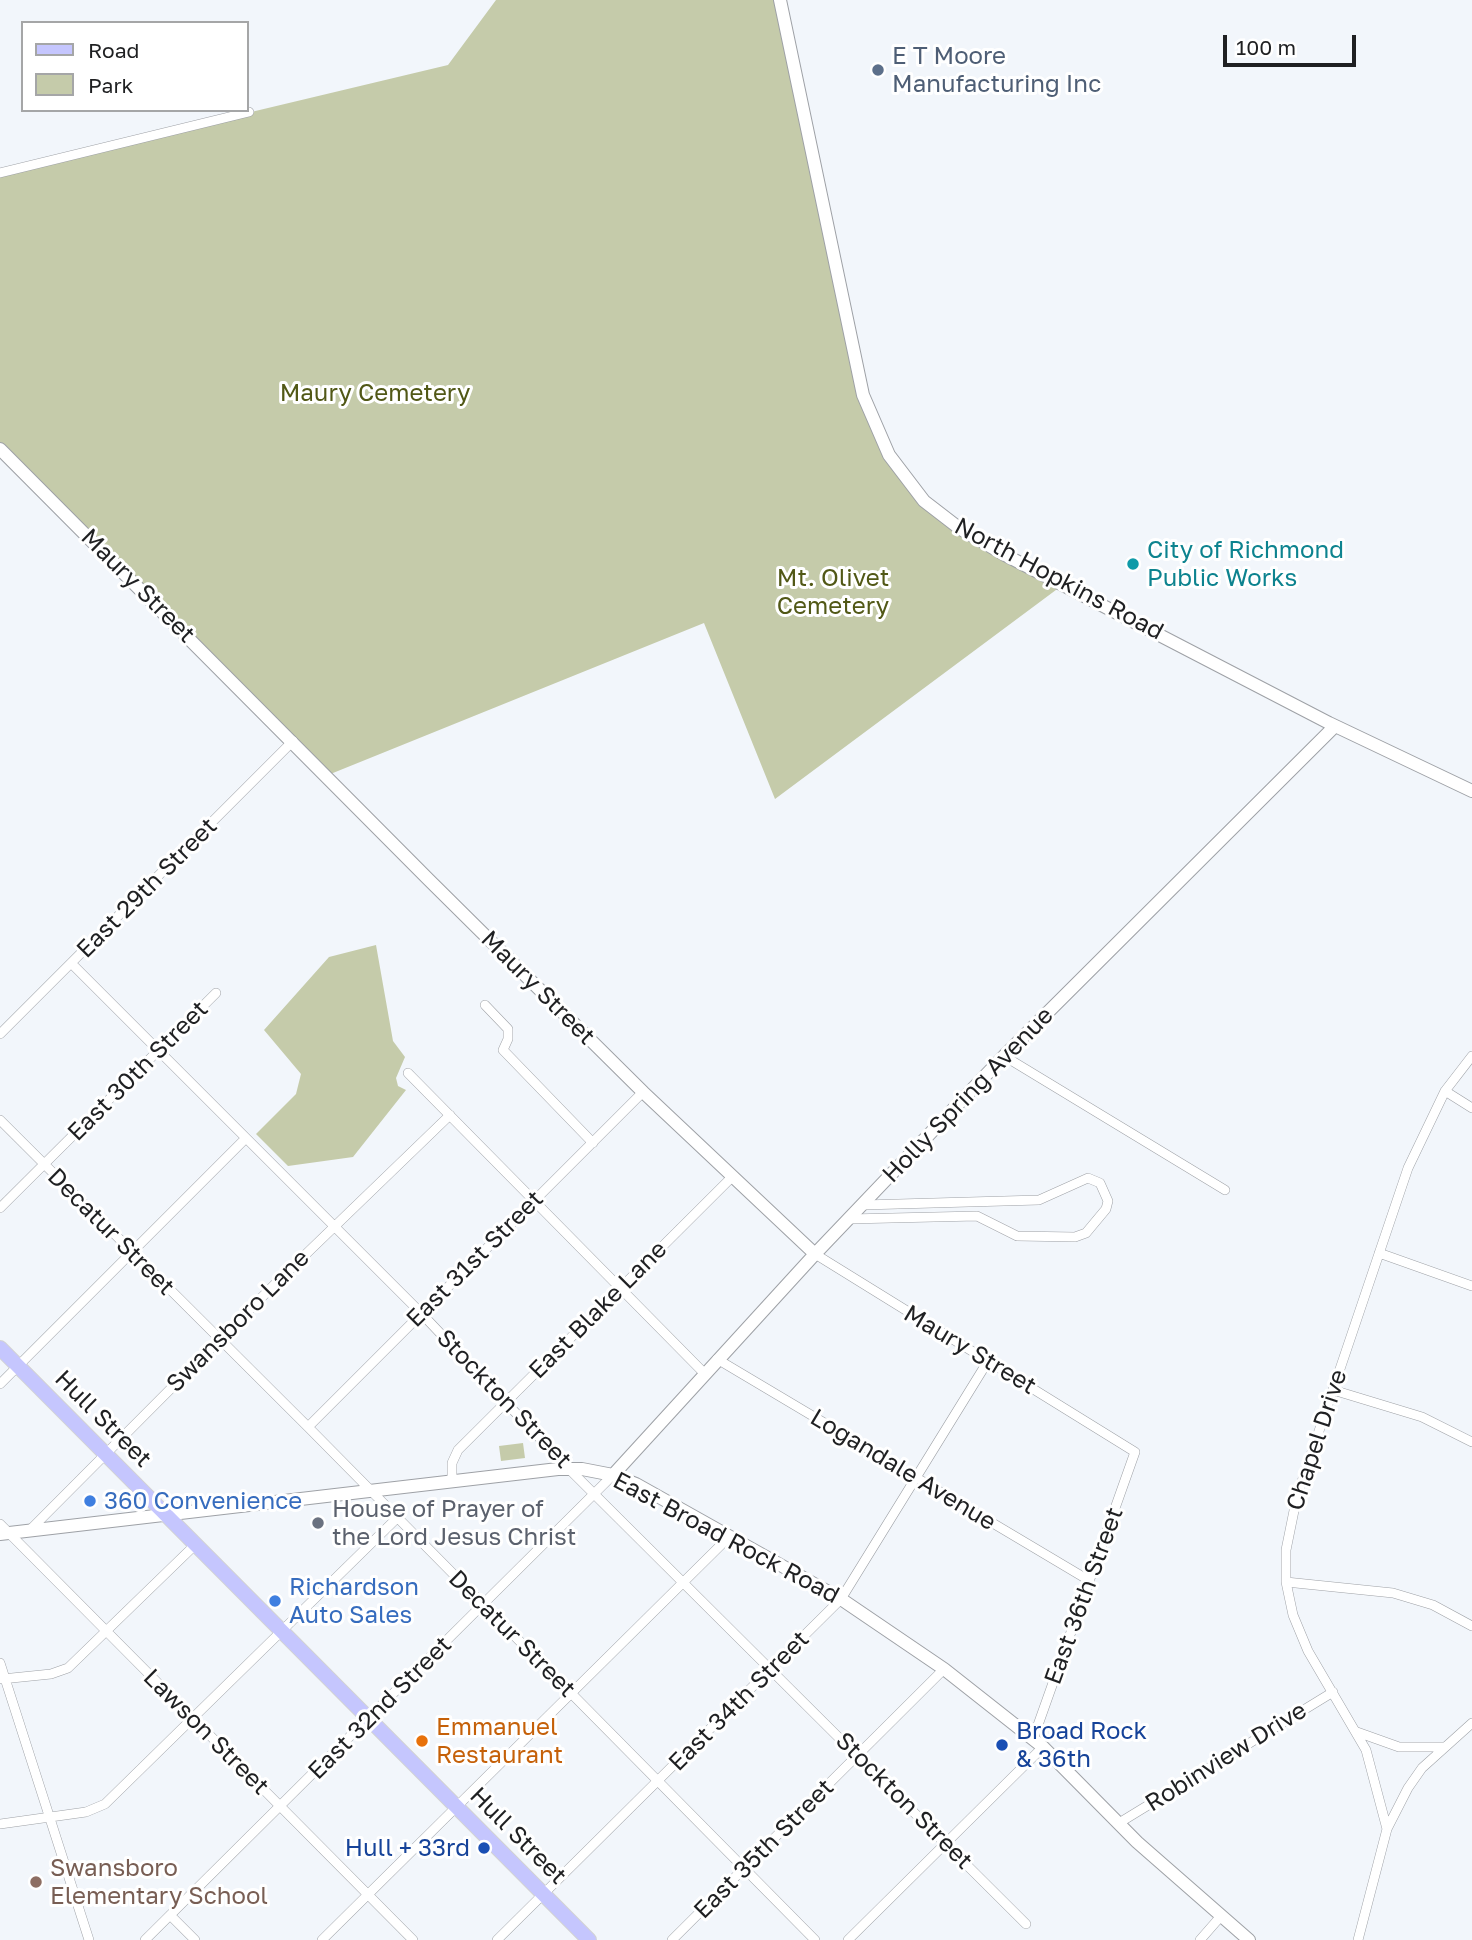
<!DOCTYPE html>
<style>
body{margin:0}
#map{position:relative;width:1472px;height:1940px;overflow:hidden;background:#f2f6fb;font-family:"Golos Text",sans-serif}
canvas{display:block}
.legend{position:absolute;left:21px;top:21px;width:228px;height:91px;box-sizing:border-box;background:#fff;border:2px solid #a5a6a7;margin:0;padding:9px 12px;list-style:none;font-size:21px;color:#1f2022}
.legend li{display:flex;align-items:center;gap:14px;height:35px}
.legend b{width:35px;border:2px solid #a5a6a7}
.scale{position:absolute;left:1223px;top:35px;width:133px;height:32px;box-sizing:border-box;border:4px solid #1f2022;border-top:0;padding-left:9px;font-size:21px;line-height:24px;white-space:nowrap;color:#1f2022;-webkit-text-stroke:5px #fff;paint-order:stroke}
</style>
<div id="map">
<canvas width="1472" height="1940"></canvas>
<ul class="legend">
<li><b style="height:9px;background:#c5c6fe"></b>Road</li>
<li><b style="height:19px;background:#c5cbaa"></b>Park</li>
</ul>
<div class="scale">100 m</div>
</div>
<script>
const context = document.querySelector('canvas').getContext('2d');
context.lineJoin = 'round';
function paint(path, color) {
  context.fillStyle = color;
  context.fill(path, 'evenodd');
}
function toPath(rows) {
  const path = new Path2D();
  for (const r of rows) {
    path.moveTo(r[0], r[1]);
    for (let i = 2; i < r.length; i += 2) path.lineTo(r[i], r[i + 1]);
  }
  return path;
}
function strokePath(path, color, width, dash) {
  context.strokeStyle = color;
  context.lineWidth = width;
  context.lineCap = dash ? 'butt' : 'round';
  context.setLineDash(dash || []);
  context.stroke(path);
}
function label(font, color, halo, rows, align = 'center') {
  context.font = font + ' "Golos Text",sans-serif';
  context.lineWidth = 6;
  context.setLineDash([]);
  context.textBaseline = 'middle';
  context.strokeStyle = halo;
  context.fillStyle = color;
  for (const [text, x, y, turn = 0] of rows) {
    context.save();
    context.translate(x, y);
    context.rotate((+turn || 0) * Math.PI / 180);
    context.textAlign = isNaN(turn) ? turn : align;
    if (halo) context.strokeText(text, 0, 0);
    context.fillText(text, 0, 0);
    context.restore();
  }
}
const green = toPath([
 [496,0,776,0,851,348,880,431,928,502,962,527,1064,584,775,799,704,623,328,775,0,447,0,172,448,65],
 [376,945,393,1041,405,1057,396,1078,398,1086,406,1090,353,1157,288,1166,256,1134,296,1094,301,1074,264,1030,329,957],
 [523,1443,525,1458,501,1461,499,1446]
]);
const street = toPath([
 [0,173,249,112],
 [71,963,421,1313,568,1468,1026,1924],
 [485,1005,508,1029,508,1039,503,1050,593,1143],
 [0,1034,293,741],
 [1004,1056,1225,1190],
 [408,1073,704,1373],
 [1445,1091,1472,1108],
 [0,1120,308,1427,815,1940],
 [0,1208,216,993],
 [849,1219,977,1216,1017,1236,1075,1237,1086,1233,1106,1209,1108,1201,1100,1183,1088,1178,1039,1200,863,1205],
 [1379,1253,1472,1286],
 [815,1254,1135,1452,1033,1739],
 [717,1359,1090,1581],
 [0,1384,246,1138],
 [1333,1390,1422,1417,1472,1442],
 [308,1427,643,1092],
 [452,1481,452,1463,458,1450,732,1177],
 [0,1524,413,1940],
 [29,1531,277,1282,450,1115],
 [1286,1582,1393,1593,1433,1605,1472,1626],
 [0,1663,89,1940],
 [2,1679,51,1674,68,1668,196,1544],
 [1357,1732,1399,1747,1443,1747],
 [1119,1823,1333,1692],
 [0,1824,86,1812,105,1804,397,1518],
 [1387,1829,1366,1750,1308,1651,1293,1615,1286,1582,1286,1550,1297,1496,1408,1168,1445,1091,1472,1056],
 [170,1915,195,1940],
 [145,1940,613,1475],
 [322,1940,730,1536],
 [497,1940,841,1599,988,1361],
 [672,1940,944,1669],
 [848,1940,1043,1747],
 [1200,1940,1221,1916],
 [1358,1940,1387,1829,1408,1788,1422,1768,1472,1723]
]);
const secondary = toPath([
 [780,0,863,395,889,455,924,501,959,528,1005,555,1329,723,1472,791],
 [0,449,429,880,643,1092,815,1254],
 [613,1475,815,1254,1004,1056,1335,726],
 [0,1534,558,1469,582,1469,613,1475,636,1484,841,1599,944,1669,1043,1747,1137,1842,1249,1940]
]);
const primary = toPath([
 [0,1348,589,1940]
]);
const markers = [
 [878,70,7,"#5c6f8a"],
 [1133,564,7,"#0f9aa8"],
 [90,1501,7,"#3f7fe0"],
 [318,1523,7,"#6b7280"],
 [275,1601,7,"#3f7fe0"],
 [422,1741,7,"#e8710a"],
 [1002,1745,7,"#1a4fb4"],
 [484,1848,7,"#1a4fb4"],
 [36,1882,7,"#8d6e63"]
];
const serviceNames = [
 ["E T Moore",892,56],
 ["Manufacturing Inc",892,84]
];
const parkNames = [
 ["Maury Cemetery",375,393],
 ["Mt. Olivet",833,578],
 ["Cemetery",833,606]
];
const cultureNames = [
 ["City of Richmond",1147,550],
 ["Public Works",1147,578]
];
const streetNames = [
 ["North Hopkins Road",1059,579,28],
 ["Maury Street",138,586,45],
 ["East 29th Street",147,888,-45],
 ["Maury Street",538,988,45],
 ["East 30th Street",138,1071,-45],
 ["Holly Spring Avenue",968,1095,-46],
 ["Decatur Street",111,1232,45],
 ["East 31st Street",475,1259,-45],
 ["East Blake Lane",598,1310,-45],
 ["Swansboro Lane",238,1321,-45],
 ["Maury Street",970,1350,31],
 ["Stockton Street",504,1399,46],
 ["Hull Street",103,1419,45],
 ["Chapel Drive",1317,1440,-72],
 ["Logandale Avenue",903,1470,31],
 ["East Broad Rock Road",726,1538,28],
 ["East 36th Street",1084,1596,-70],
 ["Decatur Street",512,1634,45],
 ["East 34th Street",739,1701,-45],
 ["East 32nd Street",380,1708,-45],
 ["Lawson Street",206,1732,45],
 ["Robinview Drive",1226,1757,-32],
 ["Stockton Street",904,1801,45],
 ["Hull Street",518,1836,45],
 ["East 35th Street",764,1849,-45]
];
const shopNames = [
 ["360 Convenience",104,1501],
 ["Richardson",289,1587],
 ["Auto Sales",289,1615]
];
const worshipNames = [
 ["House of Prayer of",332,1509],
 ["the Lord Jesus Christ",332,1537]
];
const foodNames = [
 ["Emmanuel",436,1727],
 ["Restaurant",436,1755]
];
const transitNames = [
 ["Broad Rock",1016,1731],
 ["& 36th",1016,1759],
 ["Hull + 33rd",470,1848,"right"]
];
const educationNames = [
 ["Swansboro",50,1868],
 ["Elementary School",50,1896]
];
paint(green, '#c5cbaa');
strokePath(street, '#9ea1a6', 10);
strokePath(secondary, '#9ea1a6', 14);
strokePath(primary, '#d2d2d3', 16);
strokePath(street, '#fff', 9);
strokePath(secondary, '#fff', 12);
strokePath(primary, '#c5c6fe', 14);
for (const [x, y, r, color] of markers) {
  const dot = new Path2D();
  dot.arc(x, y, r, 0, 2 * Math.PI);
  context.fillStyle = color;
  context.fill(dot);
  strokePath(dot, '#fff', 2.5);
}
label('24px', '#4e5e75', '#fff', serviceNames, 'left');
label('24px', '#515816', '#fff', parkNames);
label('24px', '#0d838f', '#fff', cultureNames, 'left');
label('24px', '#1f2022', '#fff', streetNames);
label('24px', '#366cbe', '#fff', shopNames, 'left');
label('24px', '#5b616d', '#fff', worshipNames, 'left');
label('24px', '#c56008', '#fff', foodNames, 'left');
label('24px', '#164399', '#fff', transitNames, 'left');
label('24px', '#785e54', '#fff', educationNames, 'left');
</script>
